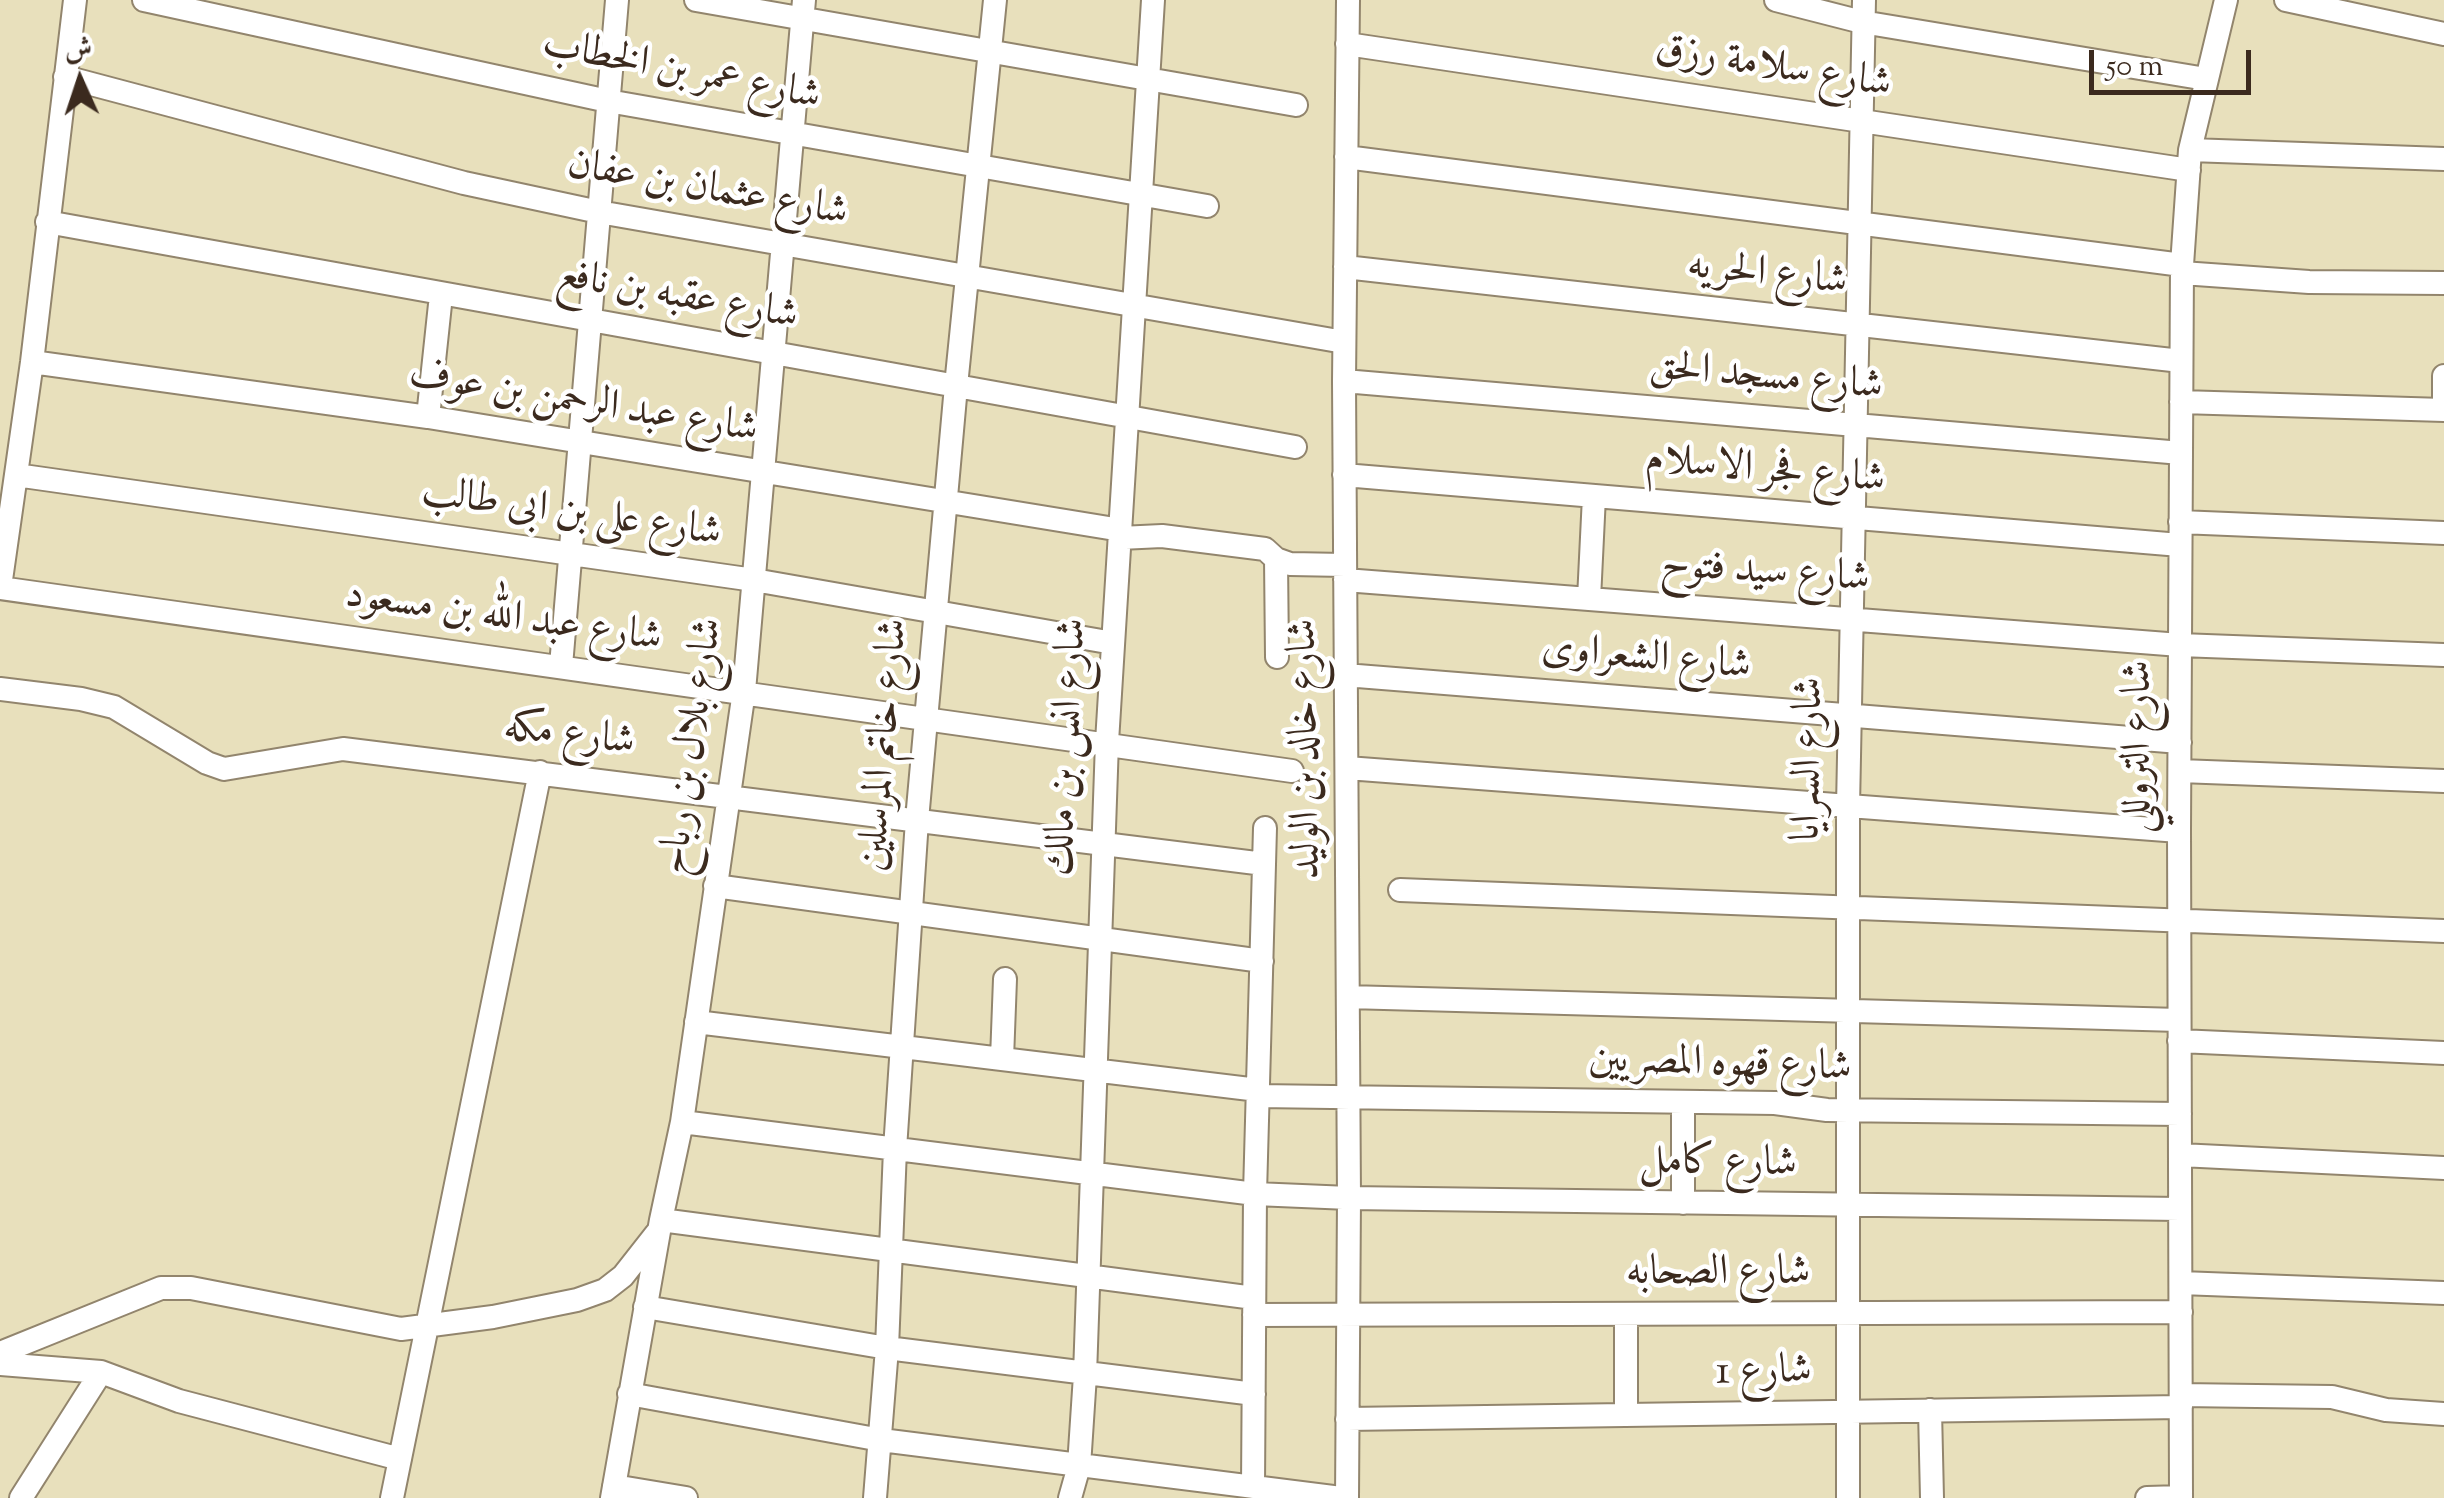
<!DOCTYPE html>
<meta charset="utf-8">
<style>
body{margin:0}
#map{position:relative;width:2444px;height:1498px;overflow:hidden;background:#e8e0bc;font-family:"Sorts Mill Goudy",Amiri,serif}
canvas{display:block}
.north{position:absolute;left:30px;top:30px;width:100px;height:100px;-webkit-text-stroke:8px #fff;paint-order:stroke;rotate:357deg;font-size:28px;font-weight:700;line-height:40px;text-align:center;color:#3b2a1e}
.north::after{content:'';display:block;margin:auto;width:35px;height:45px;background:#3b2a1e;clip-path:polygon(50% 0,100% 100%,50% 72%,0 100%)}
.scale{position:absolute;left:2089px;top:50px;width:162px;height:45px;box-sizing:border-box;border:5px solid #3b2a1e;border-top:0;padding-left:12px;font-size:30px;line-height:35px;white-space:nowrap;color:#3b2a1e;-webkit-text-stroke:8px #fff;paint-order:stroke}
</style>
<div id="map">
<canvas width="2444" height="1498"></canvas>
<div class="north">ش</div>
<div class="scale">50 m</div>
</div>
<script>
const context = document.querySelector('canvas').getContext('2d');
context.lineJoin = 'round';
function toPath(rows) {
  const path = new Path2D();
  for (const r of rows) {
    path.moveTo(r[0], r[1]);
    for (let i = 2; i < r.length; i += 2) path.lineTo(r[i], r[i + 1]);
  }
  return path;
}
function strokePath(path, color, width, dash) {
  context.strokeStyle = color;
  context.lineWidth = width;
  context.lineCap = dash ? 'butt' : 'round';
  context.setLineDash(dash || []);
  context.stroke(path);
}
function label(font, color, halo, rows, align = 'center') {
  context.font = font + ' "Sorts Mill Goudy",Amiri,serif';
  context.lineWidth = 9;
  context.setLineDash([]);
  context.textBaseline = 'middle';
  context.strokeStyle = halo;
  context.fillStyle = color;
  for (const [text, x, y, turn = 0] of rows) {
    context.save();
    context.translate(x, y);
    context.rotate((+turn || 0) * Math.PI / 180);
    context.textAlign = isNaN(turn) ? turn : align;
    if (halo) context.strokeText(text, 0, 0);
    context.fillText(text, 0, 0);
    context.restore();
  }
}
const minor = toPath([
 [144,0,608,101,1207,206],
 [696,0,1296,105],
 [1776,0,1862,22,2206,79],
 [2286,0,2444,34],
 [1347,44,2189,170],
 [65,77,464,183,599,212,1344,342],
 [2190,150,2444,159],
 [1346,157,2182,265],
 [47,222,1295,447],
 [1345,267,2181,361],
 [2182,273,2309,282,2444,283],
 [32,362,428,417,1121,530],
 [1344,381,2181,453],
 [2181,402,2444,410],
 [2444,410,2444,376],
 [428,417,441,295],
 [16,475,754,580,1113,643],
 [1344,475,2180,545],
 [2180,522,2444,533],
 [1120,538,1162,536,1265,549,1276,559,1290,564,1345,565],
 [1276,559,1277,657],
 [1345,580,2180,645,2444,655],
 [0,587,32,362,75,0],
 [0,588,1292,771],
 [1589,599,1594,496],
 [561,666,617,0],
 [1345,675,2180,742],
 [0,689,81,699,114,707,207,763,224,769,343,749,1264,864],
 [1347,768,2179,831],
 [2180,771,2444,781],
 [715,886,1262,961],
 [1400,890,2444,931],
 [1348,997,2179,1020],
 [696,1022,1258,1090],
 [2179,1041,2444,1053],
 [1002,1059,1005,979],
 [1258,1096,1775,1103,1827,1110,2180,1114],
 [1683,1102,1683,1203],
 [682,1122,1255,1194,1349,1198,2180,1209],
 [2180,1155,2444,1168],
 [661,1220,1254,1298],
 [2181,1283,2444,1293],
 [645,1307,887,1348,1254,1394],
 [1626,1314,1626,1415],
 [1254,1315,2181,1312],
 [0,1353,161,1288,191,1288,401,1329,493,1317,577,1300,605,1290,623,1276,656,1234],
 [0,1364,101,1372,179,1401,400,1459],
 [629,1394,881,1440,1341,1498],
 [2181,1395,2332,1397,2386,1410,2444,1414],
 [1930,1410,1932,1498],
 [1347,1419,2181,1407],
 [614,1486,686,1498],
 [1253,1487,1255,1194,1265,828],
 [21,1498,101,1372],
 [392,1498,540,772],
 [612,1498,661,1220,682,1122,744,691,804,0],
 [875,1498,887,1348,895,1149,917,820,956,386,995,0],
 [1070,1498,1079,1466,1085,1375,1107,742,1153,0],
 [1347,1498,1349,1198,1344,381,1348,0],
 [1848,1498,1848,807,1864,0],
 [2147,1498,2181,1497],
 [2181,1498,2179,831,2182,265,2190,150,2226,0]
]);
const streetNames = [
 ["شارع سلامة رزق",1773,70,9],
 ["شارع عمر بن الخطاب",681,74,11],
 ["شارع عثمان بن عفان",707,192,10],
 ["شارع الحريه",1767,277,6],
 ["شارع عقبه بن نافع",677,299,10],
 ["شارع مسجد الحق",1766,380,5],
 ["شارع عبد الرحمن بن عوف",583,406,9],
 ["شارع فجر الاسلام",1765,473,5],
 ["شارع على بن ابى طالب",571,516,8],
 ["شارع سيد فتوح",1765,575,4],
 ["شارع عبد الله بن مسعود",503,620,8],
 ["شارع الشعراوى",1646,661,5],
 ["شارع مكه",569,738,7],
 ["شارع خاتم المرسلين",887,745,-85],
 ["شارع بلال بن رباح",695,747,-82],
 ["شارع انس بن مالك",1070,747,-87],
 ["شارع التروللي",2142,747,-90],
 ["شارع خالد بن الوليد",1309,749,-91],
 ["شارع السرايا",1812,759,-89],
 ["شارع قهوه المصريين",1720,1067,2],
 ["شارع كامل",1718,1166,1],
 ["شارع الصحابه",1718,1276],
 ["شارع 1",1764,1375,-1]
];
strokePath(minor, '#92856d', 26);
strokePath(minor, '#fff', 22);
label('42px', '#3b2a1e', '#fff', streetNames);
</script>
